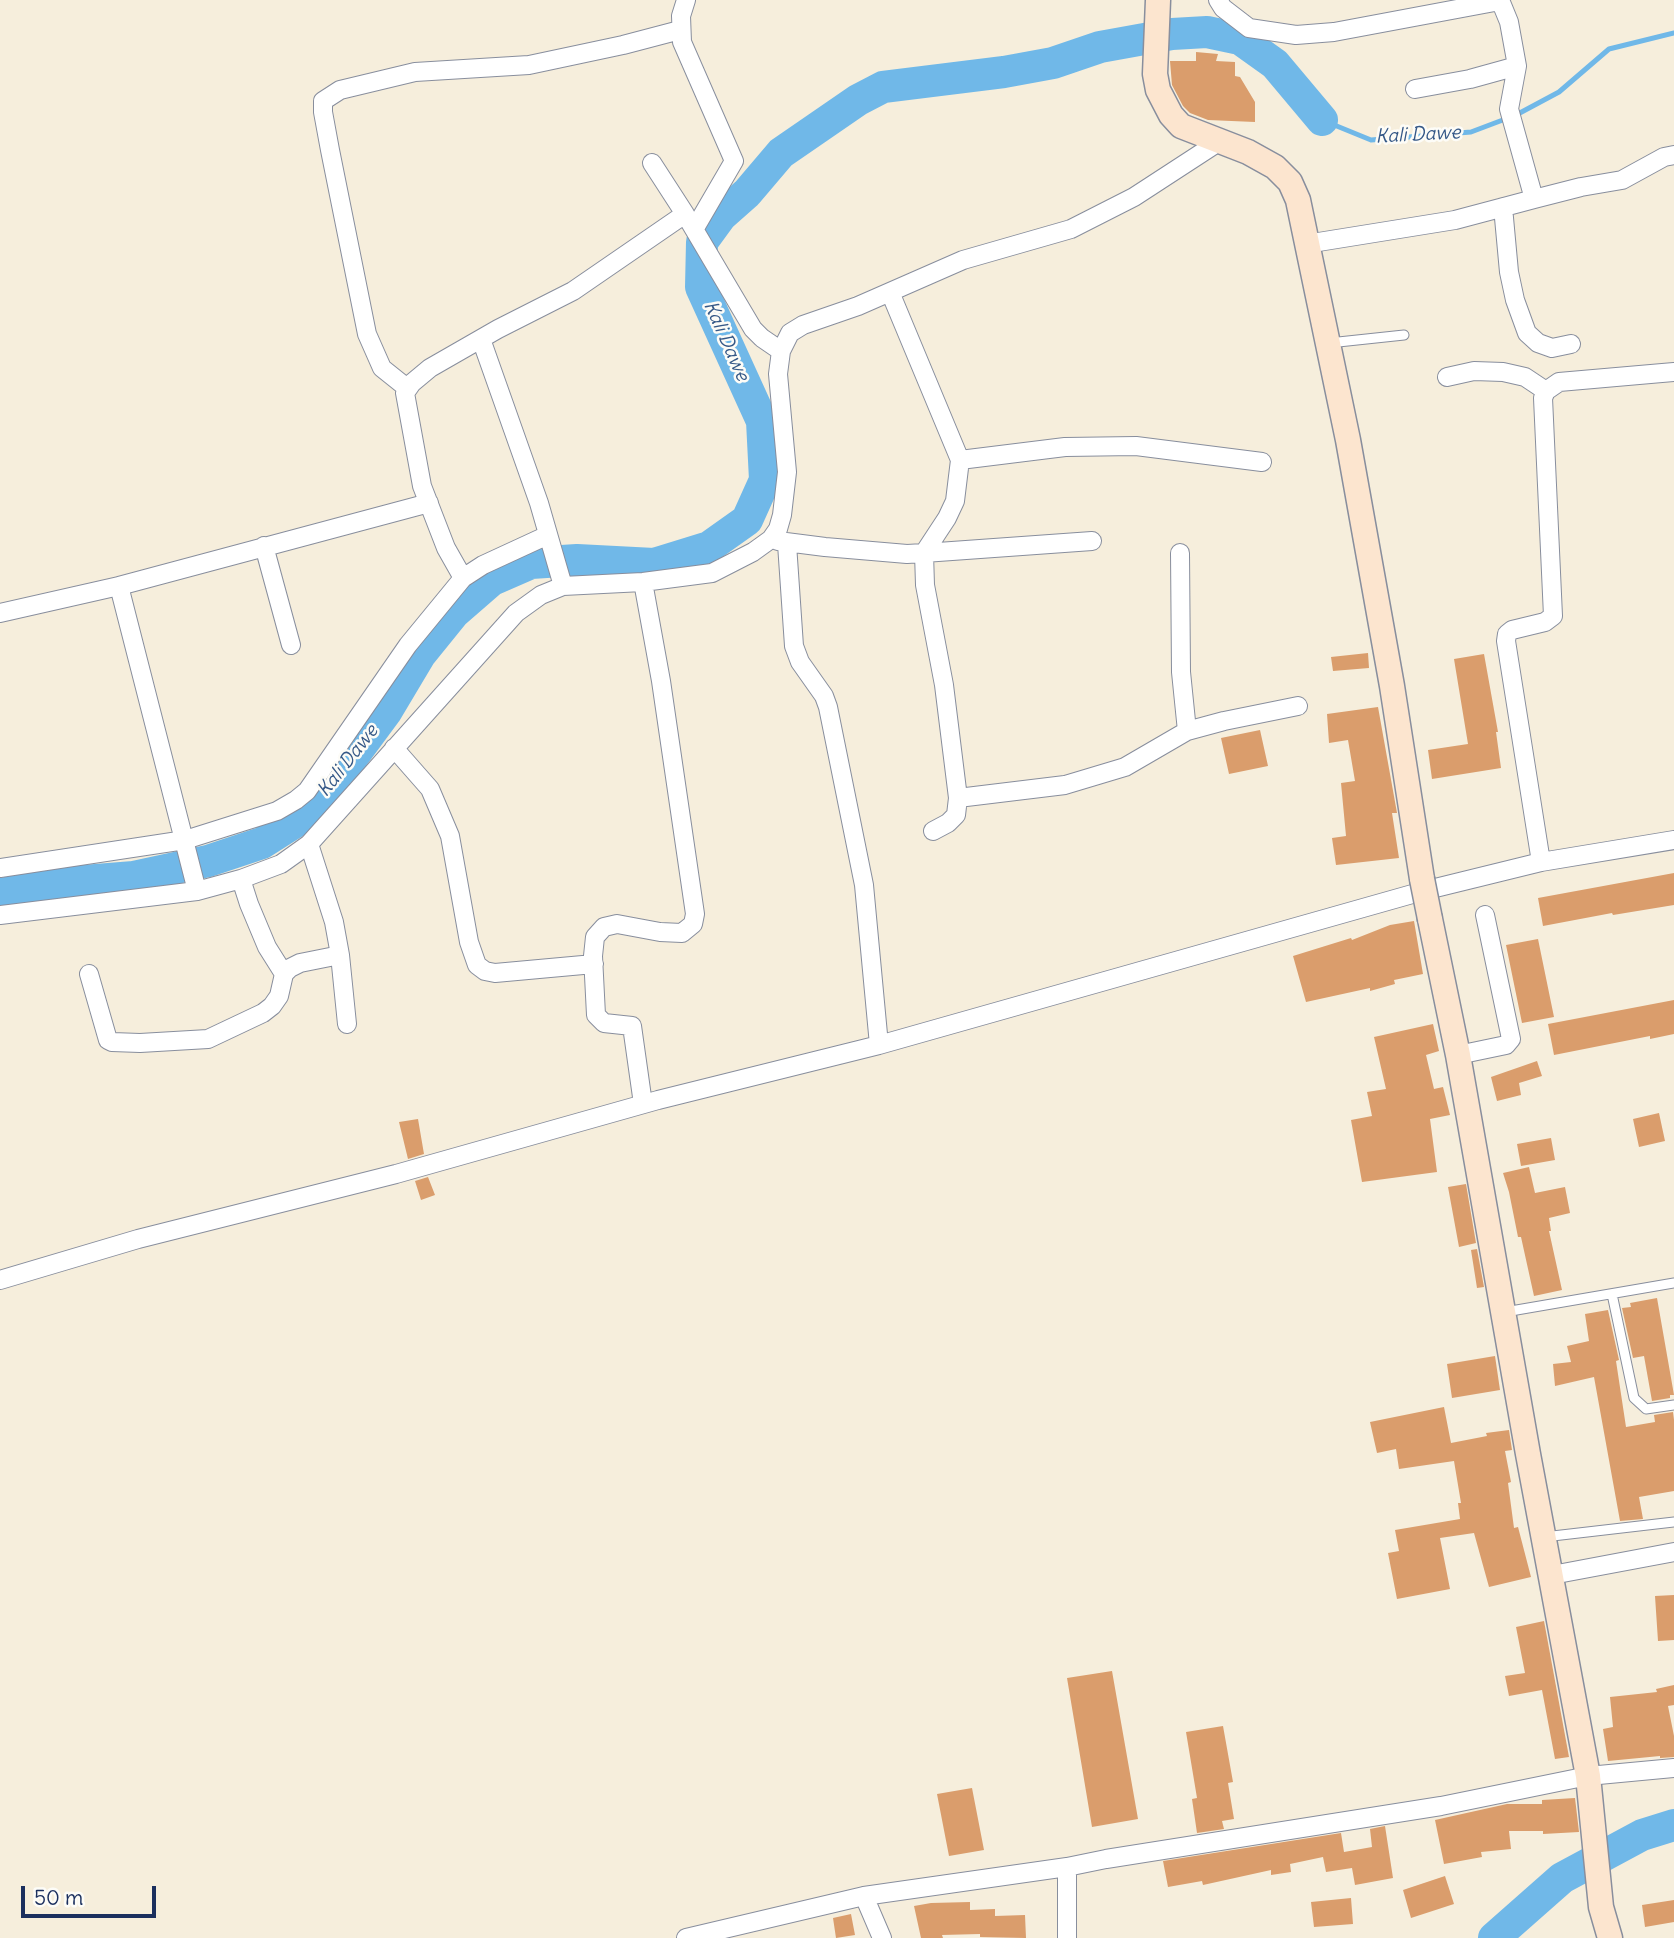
<!DOCTYPE html>
<style>
body{margin:0}
#map{position:relative;width:1674px;height:1938px;overflow:hidden;background:#f6eedc;font-family:Delius,sans-serif}
canvas{display:block}
.scale{position:absolute;left:21px;top:1886px;width:135px;height:32px;box-sizing:border-box;border:4px solid #1b2f5e;border-top:0;padding-left:9px;font-size:21px;line-height:24px;white-space:nowrap;color:#1b2f5e;-webkit-text-stroke:5px #fdfcf7;paint-order:stroke}
</style>
<div id="map">
<canvas width="1674" height="1938"></canvas>
<div class="scale">50 m</div>
</div>
<script>
const context = document.querySelector('canvas').getContext('2d');
context.lineJoin = 'round';
function toPath(rows) {
  const path = new Path2D();
  for (const r of rows) {
    path.moveTo(r[0], r[1]);
    for (let i = 2; i < r.length; i += 2) path.lineTo(r[i], r[i + 1]);
  }
  return path;
}
function strokePath(path, color, width, dash) {
  context.strokeStyle = color;
  context.lineWidth = width;
  context.lineCap = dash ? 'butt' : 'round';
  context.setLineDash(dash || []);
  context.stroke(path);
}
function paint(path, color) {
  context.fillStyle = color;
  context.fill(path, 'evenodd');
}
function label(font, color, halo, rows, align = 'center') {
  context.font = font + ' Delius,sans-serif';
  context.lineWidth = 5;
  context.setLineDash([]);
  context.textBaseline = 'middle';
  context.strokeStyle = halo;
  context.fillStyle = color;
  for (const [text, x, y, turn = 0] of rows) {
    context.save();
    context.translate(x, y);
    context.rotate((+turn || 0) * Math.PI / 180);
    context.textAlign = isNaN(turn) ? turn : align;
    if (halo) context.strokeText(text, 0, 0);
    context.fillText(text, 0, 0);
    context.restore();
  }
}
const stream = toPath([
 [1322,120,1371,140,1471,132,1516,115,1559,92,1609,49,1674,33]
]);
const river = toPath([
 [0,894,71,882,134,877,208,861,262,843,303,817,335,781,386,712,420,655,454,613,492,580,531,563,577,560,654,564,709,547,747,520,765,480,762,421,701,287,702,242,721,216,747,193,781,153,858,100,883,87,1004,72,1053,63,1100,47,1172,34,1207,32,1240,39,1275,64,1322,120],
 [1494,1938,1562,1878,1642,1835,1674,1825]
]);
const building = toPath([
 [1196,52,1218,54,1216,61,1235,62,1235,76,1240,77,1255,102,1255,122,1208,120,1190,113,1183,106,1172,85,1170,61,1196,61],
 [1368,653,1369,668,1333,671,1331,657],
 [1484,654,1498,732,1496,732,1501,768,1432,779,1428,750,1468,744,1454,659],
 [1378,707,1397,813,1392,813,1399,858,1336,865,1332,838,1346,836,1341,783,1355,781,1348,740,1329,743,1327,714],
 [1260,730,1268,766,1229,774,1221,738],
 [1674,873,1674,905,1613,915,1612,913,1543,926,1538,898],
 [1414,921,1423,974,1394,980,1395,984,1370,991,1370,988,1306,1002,1293,956,1351,938,1352,940,1390,925],
 [1538,939,1554,1017,1522,1023,1506,945],
 [1674,1000,1674,1034,1650,1039,1650,1036,1554,1055,1548,1024],
 [1433,1024,1439,1051,1426,1055,1434,1089,1443,1087,1450,1115,1430,1119,1437,1172,1362,1182,1351,1120,1372,1116,1367,1092,1386,1089,1374,1037],
 [1537,1061,1542,1076,1519,1083,1521,1095,1497,1101,1491,1077],
 [1659,1113,1665,1141,1639,1147,1633,1119],
 [418,1119,424,1154,408,1159,399,1122],
 [1551,1138,1555,1160,1521,1166,1517,1144],
 [1529,1167,1535,1193,1565,1187,1570,1213,1549,1218,1551,1231,1549,1231,1562,1290,1534,1296,1521,1237,1518,1237,1509,1192,1503,1173],
 [428,1177,435,1195,421,1200,415,1181],
 [1466,1184,1476,1243,1459,1247,1448,1187],
 [1477,1249,1484,1287,1477,1288,1471,1250],
 [1657,1298,1674,1395,1670,1395,1670,1398,1652,1401,1644,1356,1633,1358,1622,1308,1631,1307,1630,1303],
 [1608,1310,1619,1360,1616,1361,1626,1427,1655,1422,1654,1415,1673,1412,1674,1420,1674,1491,1639,1497,1643,1519,1620,1521,1594,1377,1555,1386,1553,1364,1571,1362,1567,1346,1589,1341,1585,1314],
 [1495,1356,1500,1390,1452,1398,1447,1364],
 [1444,1407,1451,1443,1487,1436,1486,1433,1509,1430,1512,1450,1505,1451,1511,1482,1508,1483,1514,1528,1518,1527,1531,1577,1489,1587,1474,1533,1440,1538,1450,1589,1397,1599,1388,1553,1399,1551,1395,1530,1460,1519,1458,1503,1461,1503,1454,1461,1399,1469,1396,1449,1377,1453,1370,1422],
 [1674,1595,1674,1640,1658,1641,1655,1596],
 [1544,1621,1569,1757,1555,1759,1542,1690,1509,1696,1505,1676,1525,1673,1516,1627],
 [1112,1671,1138,1819,1092,1827,1067,1678],
 [1674,1685,1674,1705,1668,1706,1674,1736,1674,1757,1660,1758,1660,1756,1608,1761,1603,1729,1613,1727,1610,1697,1657,1692,1656,1689],
 [1223,1726,1233,1782,1228,1783,1234,1819,1222,1821,1224,1829,1197,1833,1192,1799,1197,1798,1186,1732],
 [972,1788,984,1850,949,1856,937,1794],
 [1575,1798,1579,1832,1543,1834,1543,1831,1509,1831,1511,1849,1481,1852,1482,1857,1444,1864,1435,1820,1507,1804,1542,1804,1542,1800],
 [1385,1826,1393,1878,1355,1885,1352,1868,1326,1872,1323,1857,1290,1864,1291,1872,1271,1875,1271,1870,1203,1885,1202,1881,1168,1887,1163,1861,1341,1833,1344,1852,1372,1847,1370,1829],
 [1445,1876,1454,1904,1411,1918,1403,1890],
 [1351,1898,1353,1924,1314,1927,1311,1902],
 [1674,1900,1674,1922,1645,1927,1642,1905],
 [970,1902,970,1910,995,1909,995,1916,1025,1915,1026,1938,980,1937,980,1934,942,1935,943,1938,921,1938,914,1906,931,1903],
 [851,1914,855,1935,836,1938,833,1918]
]);
const lane = toPath([
 [1329,343,1404,335],
 [1612,1294,1634,1398,1646,1409,1674,1405],
 [1505,1312,1674,1283],
 [1544,1537,1674,1522]
]);
const street = toPath([
 [686,0,681,16,682,42,734,161,695,228],
 [1218,0,1223,8,1249,28,1296,35,1334,32,1500,1],
 [1415,89,1470,79,1517,66],
 [652,163,685,214],
 [1534,199,1581,187,1622,180,1664,157,1674,155],
 [1503,207,1509,272,1515,300,1527,333,1538,343,1552,348,1571,344],
 [1306,244,1455,220,1534,199,1509,109,1517,66,1509,22,1500,0],
 [890,292,960,460,955,501,947,518,924,553],
 [481,339,539,503,563,586],
 [1447,377,1474,371,1503,372,1525,377,1546,391],
 [407,388,382,368,367,334,330,150,323,112,323,101,340,90,415,72,529,65,623,45,680,30],
 [960,460,1065,447,1136,446,1262,462],
 [778,541,825,547,907,554,924,553,925,585,944,685,958,798,956,815,948,823,933,831],
 [787,544,794,646,800,662,824,696,828,707,864,885,879,1045],
 [264,546,291,645],
 [924,553,1092,541],
 [1180,553,1181,672,1187,731],
 [463,578,446,548,422,486,405,393,412,383,430,368,498,329,573,291,685,214,753,329,762,338,781,351],
 [119,586,429,503],
 [0,613,119,586,197,891],
 [394,748,430,789,450,836,469,942,477,965,485,971,495,973,594,964],
 [958,798,1065,785,1125,767,1187,731,1224,721,1298,706],
 [1541,862,1506,641,1507,634,1512,630,1545,622,1553,616,1543,398,1546,391,1559,382,1674,372],
 [0,868,185,840,277,811,296,800,307,791,408,645,463,578,483,565,548,535],
 [241,879,249,904,267,947,284,974],
 [0,915,197,891,241,879,281,864,309,844,516,613,541,595,563,586,643,582,712,573,753,552,771,539,778,529,782,515,787,472,778,374,781,351,790,333,803,325,858,306,963,260,1071,229,1134,197,1220,141],
 [340,955,347,1024],
 [89,974,108,1040,112,1042,140,1043,208,1039,263,1013,272,1006,279,996,284,974,290,968,300,963,340,955,334,922,309,844],
 [1458,1055,1506,1045,1511,1039,1485,915],
 [643,1104,632,1026,604,1023,596,1015,593,956,595,937,604,927,617,924,660,932,682,933,693,924,695,914,661,681,643,582],
 [0,1280,138,1239,396,1174,658,1100,879,1045,1423,891,1541,862,1674,840],
 [1552,1575,1674,1552],
 [1067,1867,1067,1938],
 [686,1938,864,1896],
 [882,1938,864,1896,1067,1867,1106,1859,1441,1806,1588,1776,1674,1768]
]);
const secondary = toPath([
 [1158,0,1155,74,1158,90,1171,115,1181,126,1248,152,1275,167,1290,182,1298,200,1348,440,1392,686,1422,879],
 [1430,919,1458,1055,1528,1454,1588,1776,1601,1907,1610,1938]
]);
const secondaryBridge = toPath([
 [1422,879,1430,919]
]);
const waterNames = [
 ["Kali Dawe",1418,135,-3],
 ["Kali Dawe",726,341,66],
 ["Kali Dawe",348,761,-52]
];
strokePath(stream, '#70b8e8', 5);
strokePath(river, '#70b8e8', 32);
paint(building, '#da9d6c');
strokePath(lane, '#888e9d', 11);
strokePath(street, '#888e9d', 20);
strokePath(secondary, '#888e9d', 27);
strokePath(lane, '#fff', 9);
strokePath(street, '#fff', 18);
strokePath(secondary, '#fce5cf', 24);
strokePath(secondaryBridge, '#888e9d', 27, []);
strokePath(secondaryBridge, '#fce5cf', 24);
label('italic 19px', '#355887', '#fdfcf7', waterNames);
</script>
